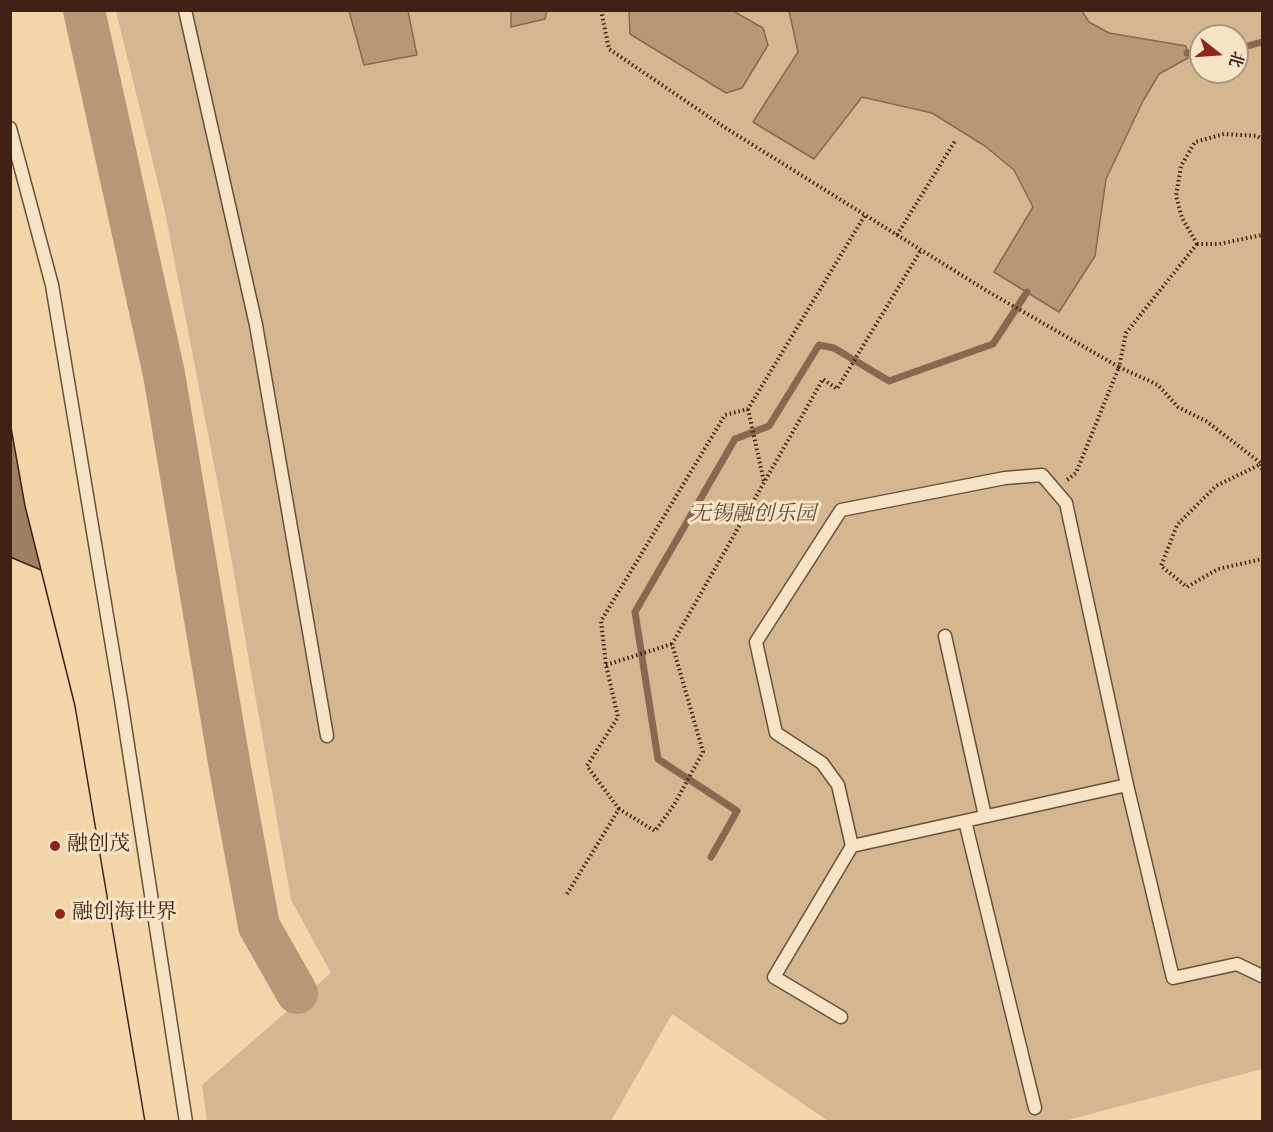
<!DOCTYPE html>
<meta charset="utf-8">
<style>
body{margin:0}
#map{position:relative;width:1273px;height:1132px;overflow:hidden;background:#f2d6a9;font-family:"Sorts Mill Goudy","Noto Serif SC",serif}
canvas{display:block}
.frame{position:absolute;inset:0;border:12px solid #3f2215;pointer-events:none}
.north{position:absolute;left:1189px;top:24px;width:60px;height:60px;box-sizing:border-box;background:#f7e4c7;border:2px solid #ad9680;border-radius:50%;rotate:107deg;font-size:16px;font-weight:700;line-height:24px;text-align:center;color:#3f2215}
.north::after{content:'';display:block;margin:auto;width:21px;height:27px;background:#8f2418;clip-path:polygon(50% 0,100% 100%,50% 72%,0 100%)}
</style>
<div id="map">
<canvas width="1273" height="1132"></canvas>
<div class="frame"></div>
<div class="north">北</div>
</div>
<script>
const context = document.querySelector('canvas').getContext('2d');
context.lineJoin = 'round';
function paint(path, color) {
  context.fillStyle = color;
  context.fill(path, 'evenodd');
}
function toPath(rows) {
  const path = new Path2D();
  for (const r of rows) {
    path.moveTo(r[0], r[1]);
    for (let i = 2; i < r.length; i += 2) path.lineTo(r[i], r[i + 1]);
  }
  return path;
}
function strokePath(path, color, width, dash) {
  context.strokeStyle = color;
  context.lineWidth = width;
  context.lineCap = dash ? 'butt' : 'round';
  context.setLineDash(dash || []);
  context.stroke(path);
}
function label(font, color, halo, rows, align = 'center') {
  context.font = font + ' "Sorts Mill Goudy","Noto Serif SC",serif';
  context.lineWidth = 6;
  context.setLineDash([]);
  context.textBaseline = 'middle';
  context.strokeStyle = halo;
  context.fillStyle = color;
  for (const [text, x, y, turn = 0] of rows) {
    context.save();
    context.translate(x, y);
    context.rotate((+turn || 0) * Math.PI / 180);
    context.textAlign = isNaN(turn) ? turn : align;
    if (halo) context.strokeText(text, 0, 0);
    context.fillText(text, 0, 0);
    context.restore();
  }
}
const green = toPath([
 [116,11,1262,11,1262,1069,1064,1121,828,1121,672,1014,611,1121,207,1121,202,1085,331,973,291,900,222,506,165,212],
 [1201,36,1237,36,1237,72,1201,72]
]);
const water = toPath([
 [629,10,733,11,763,28,768,45,742,88,726,93,630,34,629,10],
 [349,11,408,11,417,55,364,65,349,11],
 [511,11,511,10,547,11,545,19,511,27,511,11],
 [789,11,1082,11,1089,22,1109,33,1186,46,1188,58,1159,74,1143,101,1106,179,1095,256,1059,312,994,272,1033,207,1014,170,985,146,932,113,862,97,814,159,753,122,798,52,789,11]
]);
const stream = toPath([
 [1237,49,1262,42],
 [1187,53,1201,52],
 [711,857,737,811,658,759,635,612,735,439,769,426,819,345,834,348,889,381,993,344,1027,292]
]);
const river = toPath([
 [84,10,164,374,230,768,259,926,297,993]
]);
const building = toPath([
 [10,422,25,506,75,706,145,1122,10,1122,10,422],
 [10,557,41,570,75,706,145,1122,10,1122,10,557]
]);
const path = toPath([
 [601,10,609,49,724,127,987,291,1119,367,1076,473,1067,480],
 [897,235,955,141],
 [1197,244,1126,333,1119,367,1158,385,1178,407,1206,421,1262,464],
 [1197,244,1182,218,1176,196,1181,166,1195,142,1224,134,1257,136,1262,139],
 [1197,244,1219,244,1262,235],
 [748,409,764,482],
 [1262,470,1261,464,1216,486,1177,525,1161,566,1187,587,1218,569,1262,559],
 [606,665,672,644],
 [619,809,587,766,618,717,606,665,601,621,725,415,748,409,865,215],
 [567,894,619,809,655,831,674,805,703,752,672,644,823,379,837,389,921,250]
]);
const service = toPath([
 [185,10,256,325,327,736],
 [10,128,52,285,121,700,186,1122],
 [945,636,985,816],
 [965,821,1035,1108],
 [852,846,838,785,822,763,776,733,756,642,841,510,1005,478,1042,475,1066,503,1127,785,1173,978,1237,964,1262,976],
 [841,1017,774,977,852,846,1127,785]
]);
const markers = [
 [55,846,6,"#8f2418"],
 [60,914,6,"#8f2418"]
];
const parkNames = [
 ["无锡融创乐园",753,516]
];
const poiNames = [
 ["融创茂",67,846],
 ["融创海世界",72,914]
];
paint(green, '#d4b790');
paint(water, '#b59977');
strokePath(water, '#866950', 1.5);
strokePath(stream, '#866950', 7);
strokePath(river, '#b59977', 42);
paint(building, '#9c8062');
strokePath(building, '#3f2215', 1.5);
strokePath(service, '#6c4f3a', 15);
strokePath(path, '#3f2215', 4, [1.5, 3]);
strokePath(service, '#f7e4c7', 12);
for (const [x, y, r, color] of markers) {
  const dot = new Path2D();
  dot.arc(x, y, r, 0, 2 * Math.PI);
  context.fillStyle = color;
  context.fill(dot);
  strokePath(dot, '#f7e4c7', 2);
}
label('italic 21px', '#644734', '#f7e4c7', parkNames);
label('21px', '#3f2215', '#f7e4c7', poiNames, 'left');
</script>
